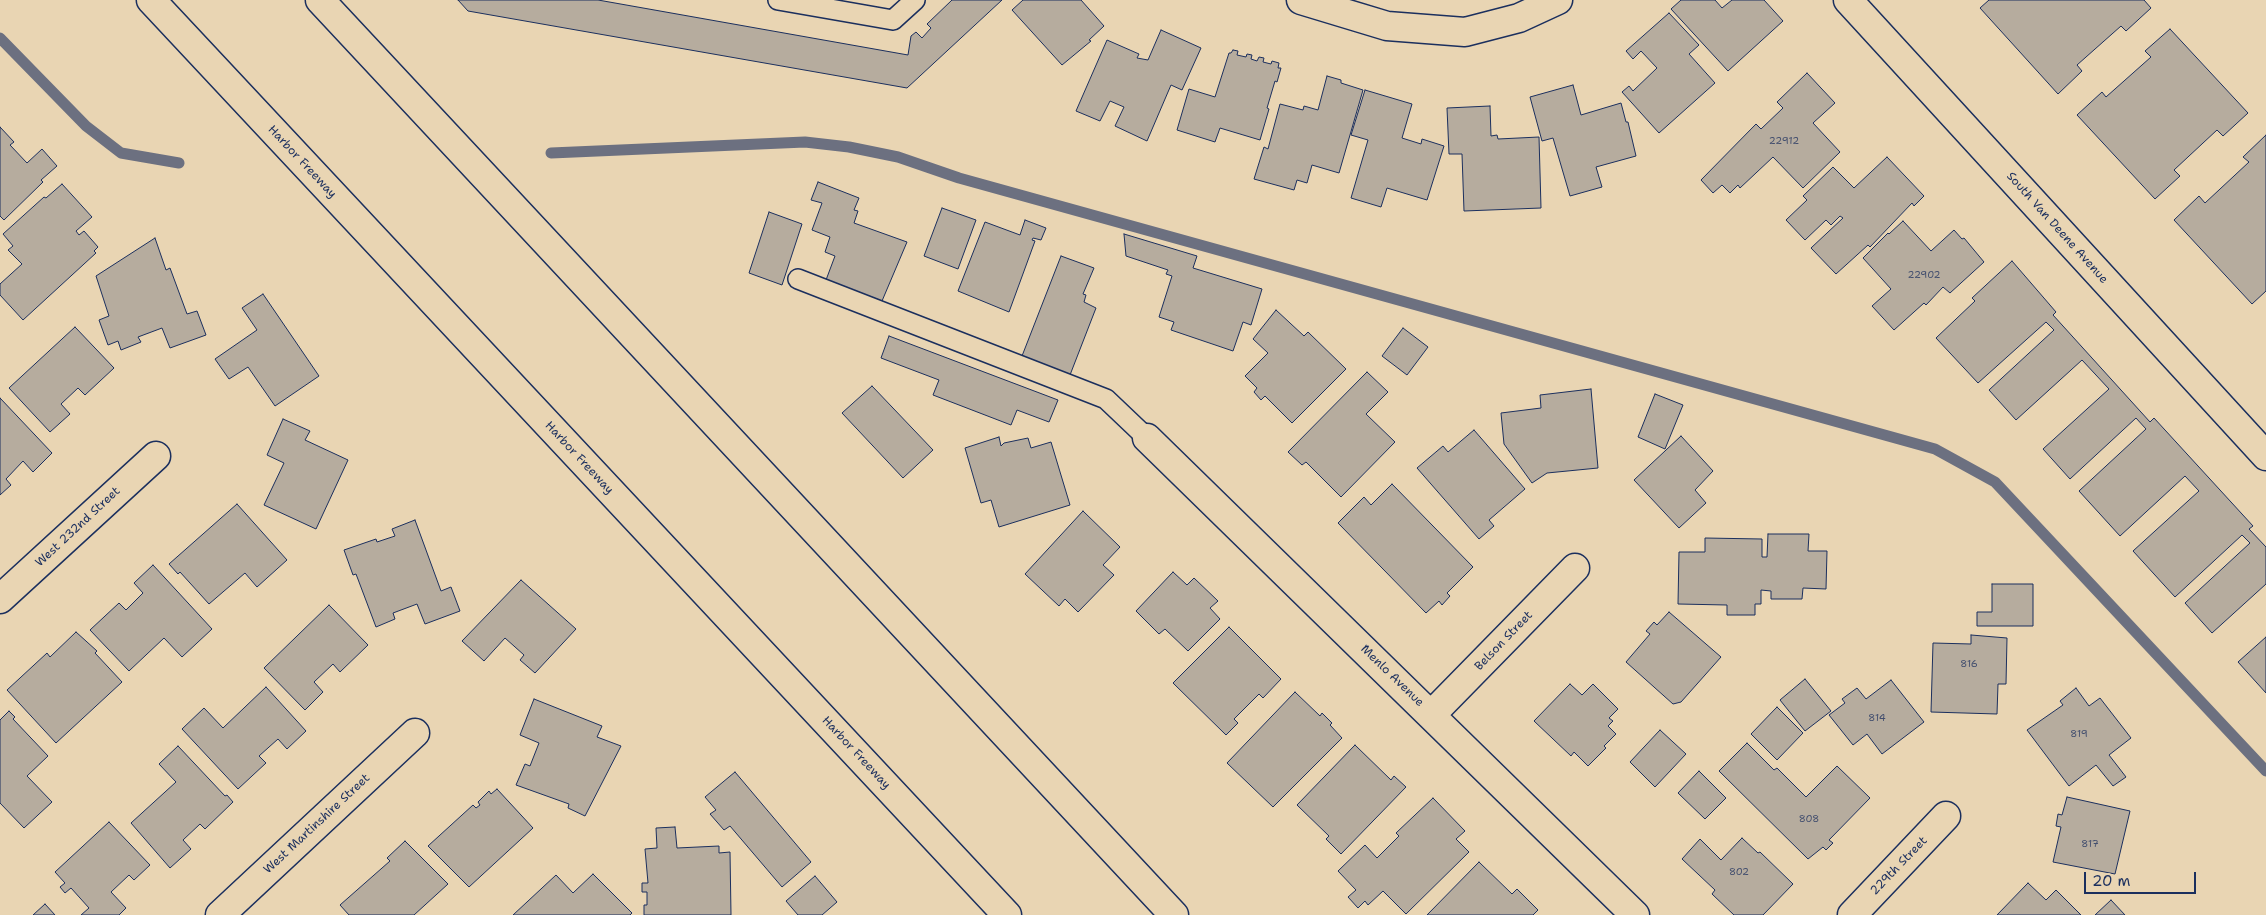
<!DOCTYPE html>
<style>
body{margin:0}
#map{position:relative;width:2266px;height:915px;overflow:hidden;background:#e9d5b3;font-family:"Shantell Sans",sans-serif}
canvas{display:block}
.scale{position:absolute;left:2084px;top:872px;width:112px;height:22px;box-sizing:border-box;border:2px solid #1b2f5e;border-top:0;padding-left:6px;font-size:15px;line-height:18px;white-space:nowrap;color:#1b2f5e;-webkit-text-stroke:4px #e9d5b3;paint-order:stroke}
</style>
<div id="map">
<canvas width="2266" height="915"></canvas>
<div class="scale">20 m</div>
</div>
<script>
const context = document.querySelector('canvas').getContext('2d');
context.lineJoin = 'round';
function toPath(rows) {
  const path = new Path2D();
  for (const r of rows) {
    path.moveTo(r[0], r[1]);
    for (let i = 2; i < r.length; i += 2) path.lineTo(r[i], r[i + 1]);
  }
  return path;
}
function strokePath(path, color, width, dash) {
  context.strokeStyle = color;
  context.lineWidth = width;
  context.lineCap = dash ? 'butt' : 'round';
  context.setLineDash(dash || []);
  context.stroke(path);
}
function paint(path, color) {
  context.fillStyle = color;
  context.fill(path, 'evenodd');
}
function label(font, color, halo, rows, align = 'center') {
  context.font = font + ' "Shantell Sans",sans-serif';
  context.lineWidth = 4;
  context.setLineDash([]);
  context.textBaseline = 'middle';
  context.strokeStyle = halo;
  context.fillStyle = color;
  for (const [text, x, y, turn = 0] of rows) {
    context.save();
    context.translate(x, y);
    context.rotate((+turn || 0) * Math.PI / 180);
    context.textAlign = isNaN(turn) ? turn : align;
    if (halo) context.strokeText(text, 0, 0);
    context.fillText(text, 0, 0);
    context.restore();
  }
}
const stream = toPath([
 [0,38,86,126,121,153,179,163],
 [551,153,805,142,849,147,898,157,959,178,1935,449,1995,482,2266,771]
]);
const building = toPath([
 [458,0,598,0,908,55,911,36,916,32,922,38,931,28,927,24,952,0,1002,0,907,88,468,11,458,0],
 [1023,0,1081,0,1104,26,1089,40,1091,41,1062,65,1012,10,1023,0],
 [1681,0,1715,0,1722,8,1732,0,1764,0,1783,21,1728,71,1671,9,1681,0],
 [1989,0,2144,0,2151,8,2126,31,2121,26,2077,65,2082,71,2058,94,1980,8,1989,0],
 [1669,13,1699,45,1689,54,1715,83,1659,133,1622,92,1629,86,1633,91,1657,68,1641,51,1633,59,1626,51,1669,13],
 [2170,29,2248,113,2223,136,2217,130,2174,170,2180,176,2155,199,2077,115,2102,92,2106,97,2151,57,2145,51,2170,29],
 [1161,30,1201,48,1182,90,1171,85,1147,141,1115,126,1124,107,1110,101,1100,121,1076,111,1107,40,1139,54,1137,58,1148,60,1161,30],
 [1233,50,1238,51,1237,55,1246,57,1247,54,1252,55,1251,59,1257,61,1259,57,1264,58,1263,62,1271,64,1272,61,1279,63,1278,68,1281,68,1277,82,1275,81,1267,108,1269,109,1260,140,1220,128,1215,142,1177,130,1189,89,1215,97,1229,53,1231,53,1233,50],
 [1807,73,1835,103,1813,123,1840,152,1803,188,1773,157,1740,188,1738,185,1730,193,1722,185,1713,193,1701,180,1756,124,1761,129,1783,108,1777,102,1807,73],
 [1327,76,1341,80,1341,83,1363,90,1339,173,1312,165,1307,183,1297,180,1294,190,1254,179,1264,147,1268,149,1280,104,1303,110,1304,106,1318,110,1327,76],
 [1573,85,1581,115,1621,103,1626,122,1628,122,1636,156,1596,167,1602,187,1570,196,1553,138,1542,141,1530,97,1573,85],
 [1365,90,1412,104,1402,138,1421,144,1422,139,1444,146,1427,200,1387,188,1381,207,1351,198,1368,140,1351,135,1365,90],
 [1490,106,1491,136,1497,135,1498,139,1539,137,1541,208,1464,211,1462,154,1449,154,1447,108,1490,106],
 [0,127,14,142,10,145,27,163,42,149,57,166,41,180,43,182,4,220,0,216,0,127],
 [2266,135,2266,291,2252,304,2174,220,2199,196,2205,203,2249,162,2243,157,2266,135],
 [1887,157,1924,196,1914,206,1912,203,1870,247,1868,245,1836,274,1811,248,1843,218,1840,216,1831,225,1826,220,1805,240,1786,220,1807,200,1803,196,1833,167,1854,188,1887,157],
 [818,182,859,198,854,210,858,211,854,223,907,242,882,301,826,280,835,256,825,252,830,237,812,230,822,203,811,200,818,182],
 [62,184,92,217,76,231,79,235,84,231,98,247,94,251,96,253,23,320,0,295,0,284,22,264,8,250,13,246,3,234,44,197,46,198,62,184],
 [942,208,976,220,958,269,924,256,942,208],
 [769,212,802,224,782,285,749,273,769,212],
 [1025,220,1046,228,1041,240,1033,238,1032,240,1035,241,1009,312,958,291,985,222,1020,235,1025,220],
 [1903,221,1931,251,1954,230,1962,239,1964,238,1984,262,1950,293,1943,287,1926,305,1924,303,1894,330,1872,306,1891,289,1863,258,1888,233,1889,234,1903,221],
 [1124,234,1197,256,1193,268,1262,289,1251,325,1243,322,1233,351,1171,330,1174,322,1159,317,1172,276,1166,274,1168,270,1126,256,1124,234],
 [155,238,166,270,170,268,187,314,197,311,206,335,170,348,162,328,138,337,141,342,121,350,118,341,108,345,99,320,109,316,96,276,155,238],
 [1061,256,1094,268,1083,294,1086,295,1084,302,1096,308,1070,375,1022,356,1061,256],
 [2012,261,2056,312,2053,315,2150,422,2154,418,2253,526,2249,529,2266,547,2266,584,2212,633,2185,603,2250,543,2242,535,2175,597,2133,551,2199,491,2185,476,2120,536,2079,491,2146,429,2136,418,2070,479,2043,449,2109,389,2082,360,2016,420,1989,390,2054,330,2046,322,1978,383,1936,338,1975,301,1972,298,2012,261],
 [263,294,319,376,275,406,248,367,229,379,215,359,257,330,242,308,263,294],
 [1276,310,1304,336,1308,332,1346,369,1292,423,1265,396,1261,400,1254,392,1257,388,1245,376,1268,353,1253,339,1276,310],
 [75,327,114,368,85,395,78,388,61,404,70,414,50,432,9,388,75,327],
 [1403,328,1428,347,1407,375,1382,356,1403,328],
 [889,336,1058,400,1049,422,1017,410,1011,425,933,395,939,380,881,358,889,336],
 [1367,372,1388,392,1366,414,1395,442,1341,497,1306,462,1302,465,1288,452,1367,372],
 [872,386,933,450,903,478,842,413,872,386],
 [1591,389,1598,468,1547,473,1532,483,1504,444,1501,413,1541,408,1540,395,1591,389],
 [1655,394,1683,405,1665,449,1638,437,1655,394],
 [0,398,52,453,33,472,23,461,6,479,11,485,0,495,0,398],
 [283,419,310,431,305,440,348,460,316,529,264,505,284,463,267,455,283,419],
 [1474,430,1525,489,1489,520,1494,526,1479,539,1417,468,1443,446,1448,452,1474,430],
 [1681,436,1713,471,1695,490,1706,503,1679,528,1634,480,1681,436],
 [999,437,1001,446,1004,443,1028,438,1031,448,1051,442,1070,505,999,527,991,500,981,503,965,448,999,437],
 [1392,484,1473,567,1447,593,1450,596,1442,605,1439,601,1426,613,1338,523,1364,497,1371,505,1392,484],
 [237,504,287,560,257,587,245,573,209,604,180,572,178,574,169,564,237,504],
 [1083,511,1120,547,1103,565,1114,575,1078,612,1065,599,1059,606,1025,574,1083,511],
 [415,520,441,591,451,587,460,611,425,624,417,604,393,613,395,619,376,627,356,574,353,575,344,550,376,539,377,542,395,536,392,529,415,520],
 [1768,534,1809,534,1808,551,1827,551,1826,589,1803,588,1802,599,1771,599,1771,591,1761,590,1761,604,1755,604,1755,615,1727,615,1727,605,1678,604,1679,552,1705,552,1705,538,1762,539,1762,557,1767,557,1768,534],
 [153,565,212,629,182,657,164,638,129,671,90,630,119,603,126,610,143,593,134,583,153,565],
 [1173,572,1187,585,1194,578,1218,601,1210,608,1220,619,1188,651,1165,629,1159,634,1136,611,1173,572],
 [521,580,576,629,535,673,520,660,524,655,505,638,484,661,462,641,521,580],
 [1992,584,2033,584,2033,626,1977,626,1977,612,1992,612,1992,584],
 [329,605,368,645,340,672,333,664,314,682,323,692,305,710,264,668,329,605],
 [1669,612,1721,657,1681,702,1673,704,1626,662,1650,634,1646,631,1654,622,1657,625,1669,612],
 [1229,627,1281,679,1263,698,1259,694,1234,719,1238,723,1226,735,1173,683,1229,627],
 [76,632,97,651,95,653,122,682,56,743,7,690,47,653,50,657,76,632],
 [1971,635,2007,638,2006,684,1998,684,1997,714,1931,712,1933,643,1971,644,1971,635],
 [2266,637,2266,693,2238,662,2266,637],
 [1805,679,1831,711,1805,731,1780,700,1805,679],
 [1891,680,1924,722,1882,754,1867,734,1853,745,1829,715,1845,703,1842,699,1857,688,1866,699,1891,680],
 [1570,684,1582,695,1593,684,1618,709,1609,718,1613,721,1608,726,1616,734,1604,746,1606,748,1588,766,1574,752,1571,756,1534,721,1570,684],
 [266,687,306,731,287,749,278,739,259,756,266,763,238,789,182,729,204,708,223,728,266,687],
 [2076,688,2089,706,2100,698,2131,738,2109,755,2126,777,2113,786,2096,765,2069,786,2027,730,2063,705,2060,701,2076,688],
 [1295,692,1320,716,1322,713,1332,723,1330,725,1342,738,1273,807,1227,763,1295,692],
 [534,699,602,726,597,737,621,746,585,816,568,808,569,804,516,785,525,764,530,766,539,743,520,735,534,699],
 [1777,707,1803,733,1777,760,1751,734,1777,707],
 [9,711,15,717,13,719,48,756,27,776,52,802,24,828,0,803,0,720,9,711],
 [1660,730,1686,754,1655,787,1630,762,1660,730],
 [1747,743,1774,770,1777,768,1806,797,1837,766,1870,798,1829,840,1833,843,1826,850,1823,847,1808,859,1719,771,1747,743],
 [1355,745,1391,780,1394,776,1406,787,1341,854,1326,839,1329,836,1297,805,1355,745],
 [178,746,225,796,227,795,233,802,205,829,200,824,183,840,191,849,170,868,131,823,176,782,159,764,178,746],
 [1699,771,1726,798,1705,819,1678,793,1699,771],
 [735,772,811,862,782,887,730,826,724,830,710,814,716,810,705,797,735,772],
 [497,789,533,828,469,887,428,846,473,805,476,808,480,805,478,802,489,791,491,794,497,789],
 [2067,797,2130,811,2115,874,2053,862,2061,827,2056,826,2058,814,2062,815,2067,797],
 [1433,798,1465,831,1456,839,1469,852,1406,914,1383,891,1368,905,1365,901,1358,908,1348,897,1356,890,1338,871,1365,845,1377,858,1399,836,1396,833,1433,798],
 [109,822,150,865,134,880,129,875,111,892,126,908,119,915,81,915,89,908,71,888,65,893,60,887,65,883,55,872,109,822],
 [675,827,677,848,719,846,719,853,730,852,731,915,644,915,644,905,647,905,647,892,642,892,642,883,648,883,645,849,657,848,656,828,675,827],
 [1742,838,1758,853,1760,852,1793,884,1763,915,1734,915,1712,894,1715,890,1682,859,1700,839,1721,860,1742,838],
 [405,841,448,884,414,915,349,915,340,905,390,861,387,858,405,841],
 [1479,862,1512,894,1517,889,1538,910,1533,915,1427,915,1479,862],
 [593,874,632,913,630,915,513,915,556,875,573,893,593,874],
 [815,876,837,902,822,915,798,915,786,901,815,876],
 [2028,883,2046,900,2056,890,2081,915,1997,915,2028,883],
 [2111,900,2125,915,2095,915,2111,900],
 [45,904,55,915,33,915,45,904]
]);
const service = toPath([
 [778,0,893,20,915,0],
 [798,279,1106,399,1147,438]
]);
const minor = toPath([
 [1301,0,1387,26,1465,32,1519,18,1558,0],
 [1848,0,2266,456],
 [1147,438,1635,915],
 [0,599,156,456],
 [1432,714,1575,568],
 [220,915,415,733],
 [1852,915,1946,816]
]);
const motorway = toPath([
 [151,0,1007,915],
 [320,0,1174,915]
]);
const numberNames = [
 ["22912",1784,141],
 ["22902",1924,275],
 ["816",1969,664],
 ["814",1877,718],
 ["819",2079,734],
 ["808",1809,819],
 ["817",2090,844],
 ["802",1739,872]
];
const streetNames = [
 ["Harbor Freeway",302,162,47],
 ["South Van Deene Avenue",2057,228,48],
 ["Harbor Freeway",579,458,47],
 ["West 232nd Street",78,527,-43],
 ["Belson Street",1504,641,-46],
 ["Menlo Avenue",1392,676,44],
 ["Harbor Freeway",856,753,47],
 ["West Martinshire Street",317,824,-43],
 ["229th Street",1899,866,-46]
];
strokePath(stream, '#6c7080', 11);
paint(building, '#b6ac9e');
strokePath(building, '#1b2f5e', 1);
strokePath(service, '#1b2f5e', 22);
strokePath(minor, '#1b2f5e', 31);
strokePath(motorway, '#1b2f5e', 31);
strokePath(service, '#e9d5b3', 19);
strokePath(minor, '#e9d5b3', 28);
strokePath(motorway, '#e9d5b3', 28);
label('10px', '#424e6e', null, numberNames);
label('12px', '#1b2f5e', '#e9d5b3', streetNames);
</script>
